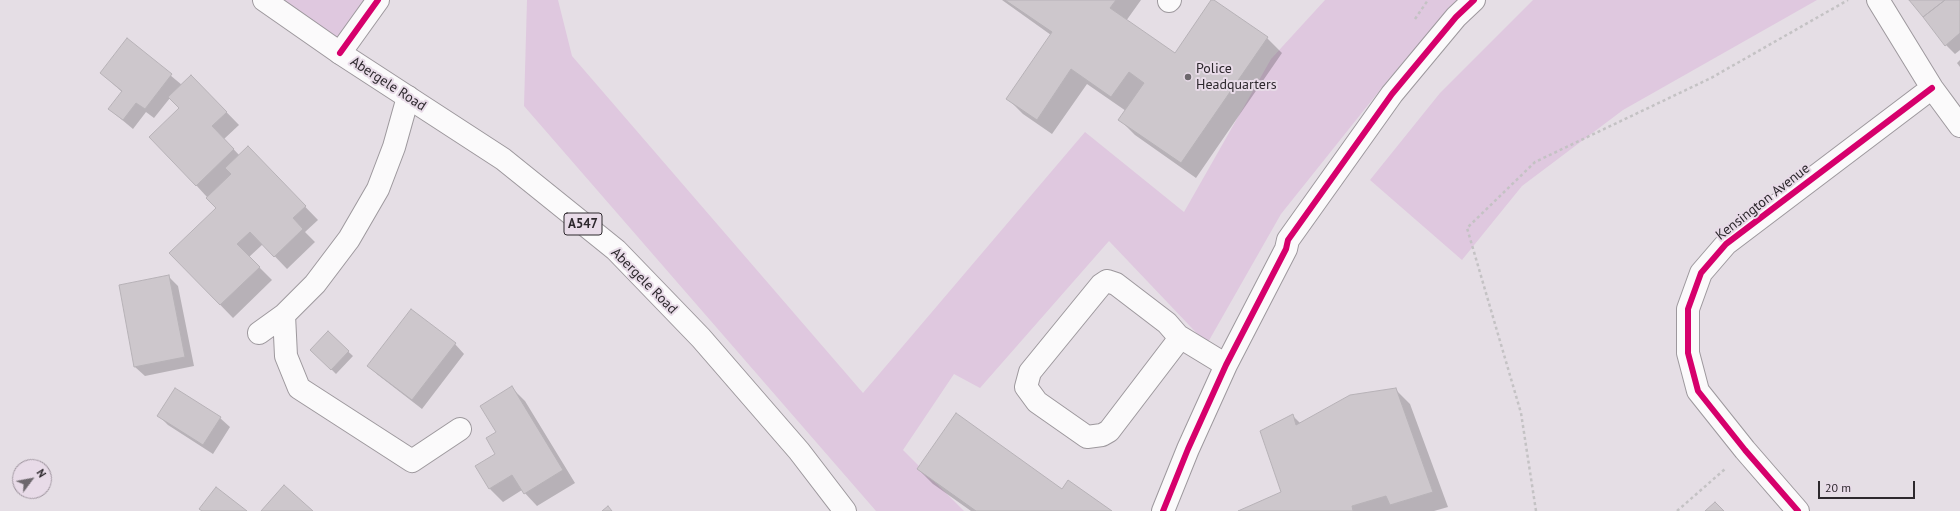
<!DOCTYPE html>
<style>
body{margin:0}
#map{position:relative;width:1960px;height:511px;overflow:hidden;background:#e5dee5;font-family:"PT Sans",sans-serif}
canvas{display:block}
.north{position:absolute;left:12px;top:459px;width:40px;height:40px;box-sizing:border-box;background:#e8dbe8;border:1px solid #9d939d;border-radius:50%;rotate:58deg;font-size:11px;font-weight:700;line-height:16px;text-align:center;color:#2d282d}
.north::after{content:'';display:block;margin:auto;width:14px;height:18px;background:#6d686d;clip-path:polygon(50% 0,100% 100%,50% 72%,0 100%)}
.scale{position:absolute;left:1818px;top:481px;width:97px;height:18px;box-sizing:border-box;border:2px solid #2d282d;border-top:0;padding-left:5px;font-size:12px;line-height:14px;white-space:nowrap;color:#2d282d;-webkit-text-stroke:3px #e8dbe8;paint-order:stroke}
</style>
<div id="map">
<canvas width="1960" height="511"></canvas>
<div class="north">N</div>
<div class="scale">20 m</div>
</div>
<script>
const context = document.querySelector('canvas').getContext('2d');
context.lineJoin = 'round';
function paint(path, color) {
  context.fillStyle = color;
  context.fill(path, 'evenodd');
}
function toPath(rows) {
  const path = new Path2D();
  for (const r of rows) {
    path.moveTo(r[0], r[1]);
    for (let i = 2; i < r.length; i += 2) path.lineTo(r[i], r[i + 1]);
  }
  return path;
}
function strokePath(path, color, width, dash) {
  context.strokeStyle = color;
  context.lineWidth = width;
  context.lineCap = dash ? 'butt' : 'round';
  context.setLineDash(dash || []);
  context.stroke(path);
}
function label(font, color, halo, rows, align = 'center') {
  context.font = font + ' "PT Sans",sans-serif';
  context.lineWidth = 4;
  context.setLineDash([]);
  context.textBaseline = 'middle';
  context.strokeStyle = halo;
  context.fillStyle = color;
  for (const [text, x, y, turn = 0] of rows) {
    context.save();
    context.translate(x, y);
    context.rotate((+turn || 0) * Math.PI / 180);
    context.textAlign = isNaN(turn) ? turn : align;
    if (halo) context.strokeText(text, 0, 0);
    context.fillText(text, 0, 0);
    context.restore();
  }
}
const green = toPath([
 [260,0,378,0,340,53],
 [527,0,558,0,572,56,863,393,1085,132,1184,212,1271,59,1325,0,1457,0,1388,80,1281,214,1207,344,1109,241,980,388,954,374,903,450,964,511,876,511,524,106],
 [1533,0,1817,0,1623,110,1522,186,1462,260,1370,180,1440,93]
]);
const shadow = toPath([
 [1002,0,1141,0,1126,21,1175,55,1267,38,1282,53,1196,178,1135,135,1120,120,1126,111,1087,84,1052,134,1023,114,1008,99,1051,35],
 [1911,0,1960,0,1960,50,1955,54,1946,45],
 [128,40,182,85,204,89,239,125,224,139,240,156,261,161,318,220,305,232,315,242,287,269,263,244,249,257,272,280,233,318,170,253,217,208,196,185,180,108,170,98,154,118,146,112,133,129,109,109,122,92,101,73],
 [1960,60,1960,67,1957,63],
 [168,276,178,286,194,366,145,376,135,367],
 [328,333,353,356,336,374,312,350],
 [455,344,464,354,422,409,378,375,368,366],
 [512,388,525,401,575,483,537,506,522,490,503,502,490,489,476,466,496,454,497,432],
 [1395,389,1410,404,1448,507,1434,511,1240,511,1282,493,1293,416,1301,424],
 [158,415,220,418,230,427,213,454,168,425],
 [918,469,1062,490,1111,511,971,511,933,484]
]);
const building = toPath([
 [1005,0,1116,0,1110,8,1175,53,1211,0,1214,0,1268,37,1181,163,1118,120,1144,83,1129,72,1111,97,1071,69,1037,120,1006,99,1052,32,1005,0],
 [1909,0,1945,0,1923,17,1909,0],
 [1945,0,1960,0,1960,33,1945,46,1923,17,1945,0],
 [127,38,172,74,145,109,136,103,123,120,108,109,122,91,100,73,127,38],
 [191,75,227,112,212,126,234,149,196,186,149,137,179,108,168,97,191,75],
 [248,146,306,206,293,218,303,229,274,257,250,232,237,244,260,267,220,305,169,253,216,208,206,198,231,174,225,168,248,146],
 [169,275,185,357,134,367,119,285,169,275],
 [411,309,456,343,412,400,367,366,411,309],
 [328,331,349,351,331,370,310,350,328,331],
 [512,386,563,470,524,494,512,475,489,489,475,466,495,454,486,438,496,432,480,406,512,386],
 [175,388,221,417,203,445,157,416,175,388],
 [1396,388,1433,492,1390,505,1386,496,1352,506,1353,511,1238,511,1281,492,1260,431,1293,414,1296,425,1350,395,1396,388],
 [956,413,1062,489,1068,480,1112,511,976,511,917,469,956,413],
 [284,485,313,511,261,511,284,485],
 [216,487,247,511,202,511,199,509,216,487],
 [1715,502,1724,511,1705,511,1715,502],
 [608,506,612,511,602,511,608,506]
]);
const path = toPath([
 [1415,19,1428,0],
 [1536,511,1521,413,1467,228,1535,162,1711,78,1848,0],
 [1677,511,1725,469]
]);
const minor = toPath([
 [1878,0,1932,88,1960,126],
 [1169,1,1170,0],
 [340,53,378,0],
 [1107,281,1116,284,1167,323,1180,338,1109,431,1102,435,1087,437,1037,402,1026,387,1030,372,1101,285,1107,281],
 [284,315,286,356,299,388,412,461,460,429],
 [259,333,284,315,315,284,349,239,378,189,394,147,408,97],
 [1180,337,1226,365],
 [1163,511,1188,449,1226,365,1286,249,1288,240,1392,94,1456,17,1474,0],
 [1798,511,1745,450,1698,391,1688,353,1688,309,1701,273,1726,244,1932,88]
]);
const major = toPath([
 [264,0,340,53,503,159,616,250,701,338,799,451,845,511]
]);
const cycleway = toPath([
 [340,53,378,0],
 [1163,511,1188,449,1226,365,1286,249,1288,240,1392,94,1456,17,1474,0],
 [1798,511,1745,450,1698,391,1688,353,1688,309,1701,273,1726,244,1932,88]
]);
const markers = [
 [1188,77,4,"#6d686d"]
];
const shields = [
 [583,224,38]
];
const shieldNames = [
 ["A547",583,224]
];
const poiNames = [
 ["Police",1196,69],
 ["Headquarters",1196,85]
];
const streetNames = [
 ["Abergele Road",388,84,33],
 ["Kensington Avenue",1763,202,-38],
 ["Abergele Road",644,281,45]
];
paint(green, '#dfc8df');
paint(shadow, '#0003');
paint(building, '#cdc7cc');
strokePath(building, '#b7b2b7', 1);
strokePath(minor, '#9d989d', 24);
strokePath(major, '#9d989d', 24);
strokePath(path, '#c4c2c4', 2.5, [3, 3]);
strokePath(minor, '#fbfafb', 22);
strokePath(major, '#fbfafb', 22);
strokePath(cycleway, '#d6006c', 6);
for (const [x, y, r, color] of markers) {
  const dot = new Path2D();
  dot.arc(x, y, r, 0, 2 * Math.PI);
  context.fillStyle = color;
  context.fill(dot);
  strokePath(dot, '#e8dbe8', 1.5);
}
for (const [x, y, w] of shields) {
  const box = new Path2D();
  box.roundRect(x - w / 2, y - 11, w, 22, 3);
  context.fillStyle = '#e8dbe8';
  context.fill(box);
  strokePath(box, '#2d282d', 1);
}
label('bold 13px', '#2d282d', null, shieldNames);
label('14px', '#2d282d', '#e8dbe8', poiNames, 'left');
label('14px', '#2d282d', '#e8dbe8', streetNames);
</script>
